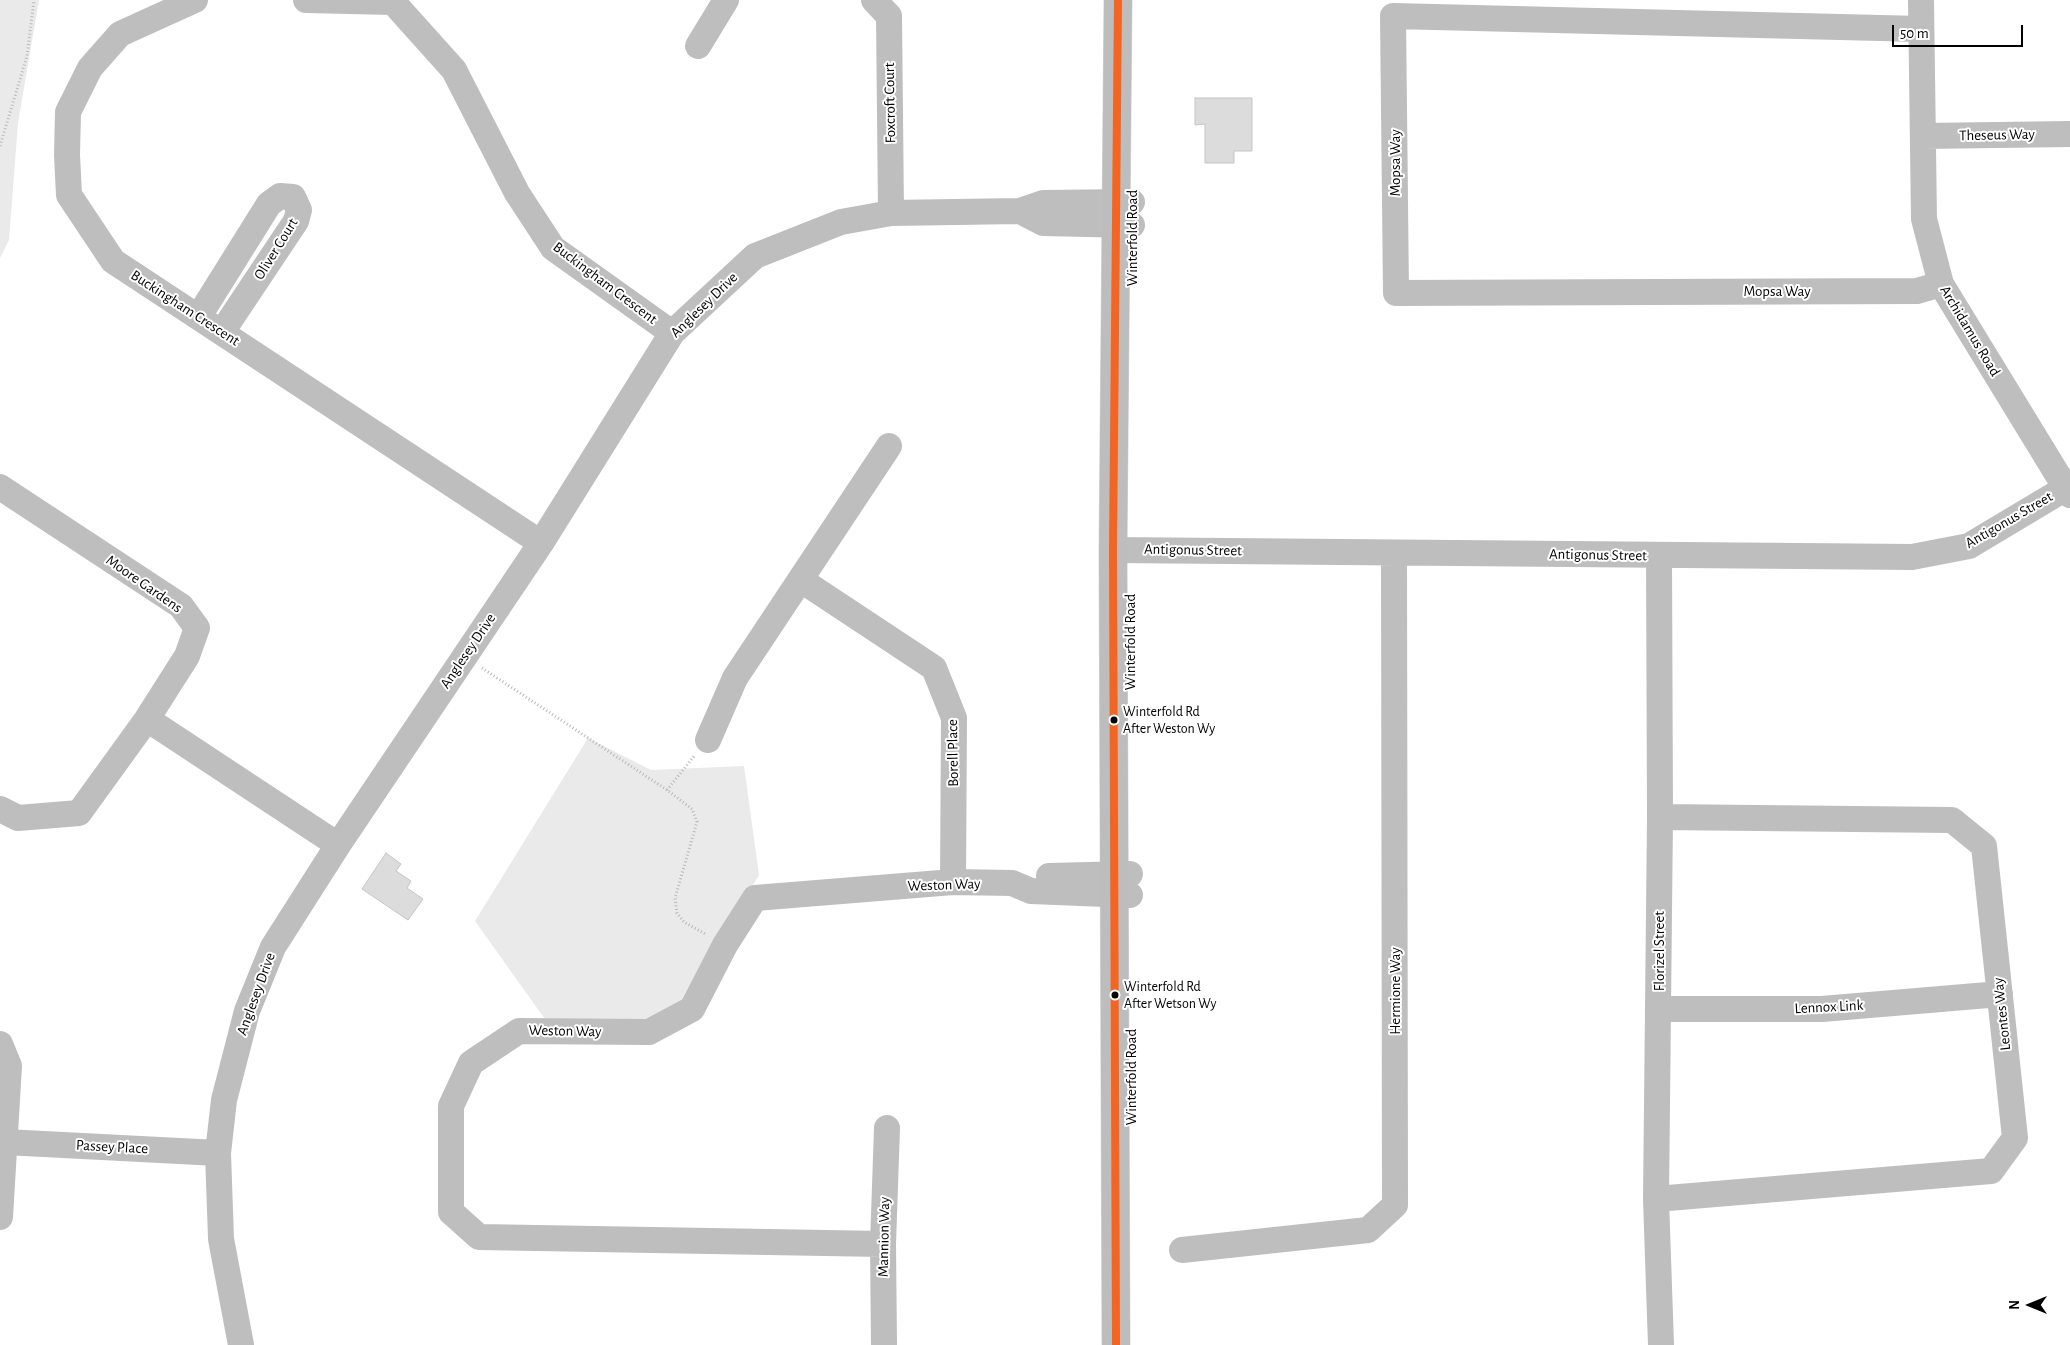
<!DOCTYPE html>
<style>
body{margin:0}
#map{position:relative;width:2070px;height:1345px;overflow:hidden;background:#fff;font-family:"Alegreya Sans",sans-serif}
canvas{display:block}
.north{position:absolute;left:2005px;top:1280px;width:50px;height:50px;-webkit-text-stroke:4px #fff;paint-order:stroke;rotate:270deg;font-size:14px;font-weight:700;line-height:20px;text-align:center;color:#000}
.north::after{content:'';display:block;margin:auto;width:18px;height:22px;background:#000;clip-path:polygon(50% 0,100% 100%,50% 72%,0 100%)}
.scale{position:absolute;left:1892px;top:25px;width:131px;height:22px;box-sizing:border-box;border:2px solid #000;border-top:0;padding-left:6px;font-size:15px;line-height:18px;white-space:nowrap;color:#000;-webkit-text-stroke:4px #fff;paint-order:stroke}
</style>
<div id="map">
<canvas width="2070" height="1345"></canvas>
<div class="north">N</div>
<div class="scale">50 m</div>
</div>
<script>
const context = document.querySelector('canvas').getContext('2d');
context.lineJoin = 'round';
function paint(path, color) {
  context.fillStyle = color;
  context.fill(path, 'evenodd');
}
function toPath(rows) {
  const path = new Path2D();
  for (const r of rows) {
    path.moveTo(r[0], r[1]);
    for (let i = 2; i < r.length; i += 2) path.lineTo(r[i], r[i + 1]);
  }
  return path;
}
function strokePath(path, color, width, dash) {
  context.strokeStyle = color;
  context.lineWidth = width;
  context.lineCap = dash ? 'butt' : 'round';
  context.setLineDash(dash || []);
  context.stroke(path);
}
function label(font, color, halo, rows, align = 'center') {
  context.font = font + ' "Alegreya Sans",sans-serif';
  context.lineWidth = 4;
  context.setLineDash([]);
  context.textBaseline = 'middle';
  context.strokeStyle = halo;
  context.fillStyle = color;
  for (const [text, x, y, turn = 0] of rows) {
    context.save();
    context.translate(x, y);
    context.rotate((+turn || 0) * Math.PI / 180);
    context.textAlign = isNaN(turn) ? turn : align;
    if (halo) context.strokeText(text, 0, 0);
    context.fillText(text, 0, 0);
    context.restore();
  }
}
const green = toPath([
 [0,0,39,0,18,123,9,240,0,258],
 [588,738,651,770,744,766,759,875,685,1000,649,1022,547,1022,475,921]
]);
const building = toPath([
 [1195,98,1252,98,1252,151,1234,151,1234,163,1205,163,1205,124,1195,125,1195,98],
 [386,853,401,864,396,871,411,881,407,888,423,899,408,920,362,889,386,853]
]);
const path = toPath([
 [0,146,27,56,34,0],
 [482,668,667,790,692,809,697,822,675,898,677,913,684,922,707,935],
 [667,790,695,755]
]);
const minor = toPath([
 [195,0,120,34,90,68,68,112,67,155,69,195,113,261,541,543],
 [306,0,393,2,454,70,517,193,553,248,672,333],
 [874,0,889,16,891,213],
 [1921,0,1924,219,1941,284,2070,495],
 [1921,29,1393,16,1396,293,1917,291,1941,284],
 [698,46,726,0],
 [1923,136,2070,134],
 [1020,211,1043,223,1132,225],
 [199,316,269,204,280,196,293,197,299,210,296,221,222,332],
 [0,487,181,606,197,628,187,656,147,719,79,813,18,818,0,809],
 [1113,550,1912,557,1969,546,2066,488],
 [1659,556,1660,817,1656,1199,1661,1345],
 [801,580,934,668,954,718,953,882],
 [147,719,338,845],
 [708,740,735,678,889,446],
 [1049,876,1130,874],
 [1658,1009,1822,1009,2000,994],
 [0,1044,9,1066,0,1217],
 [5,1142,218,1153],
 [1656,1199,1991,1171,2015,1138,1984,846,1952,820,1660,817],
 [883,1244,479,1237,451,1212,451,1106,471,1063,519,1031,649,1032,692,1009,725,945,755,898,953,882,1012,883,1031,891,1130,895],
 [1182,1250,1368,1230,1395,1205,1394,553],
 [241,1345,221,1239,218,1153,224,1100,247,1011,273,947,338,845,541,543,672,333,755,256,841,222,891,213,1020,211,1043,203,1132,202],
 [884,1345,883,1244,887,1128]
]);
const major = toPath([
 [1116,1345,1113,550,1118,0]
]);
const bus1 = toPath([
 [1116,1345,1113,550,1118,0]
]);
const markers = [
 [1114,720,4.5,"#000"],
 [1115,995,4.5,"#000"]
];
const busNames = [
 ["Winterfold Rd",1123,712],
 ["After Weston Wy",1123,729],
 ["Winterfold Rd",1124,987],
 ["After Wetson Wy",1124,1004]
];
const streetNames = [
 ["Foxcroft Court",890,103,-91],
 ["Theseus Way",1997,135,-1],
 ["Mopsa Way",1395,163,-90],
 ["Winterfold Road",1132,238,-90],
 ["Oliver Court",276,249,-58],
 ["Buckingham Crescent",605,283,37],
 ["Mopsa Way",1777,291],
 ["Anglesey Drive",704,305,-44],
 ["Buckingham Crescent",185,308,33],
 ["Archidamus Road",1970,331,59],
 ["Antigonus Street",2009,520,-30],
 ["Antigonus Street",1193,550,1],
 ["Antigonus Street",1598,555,1],
 ["Moore Gardens",144,584,35],
 ["Winterfold Road",1130,642,-90],
 ["Anglesey Drive",468,651,-56],
 ["Borell Place",953,753,-91],
 ["Weston Way",944,885,-2],
 ["Florizel Street",1659,951,-90],
 ["Hermione Way",1395,991,-90],
 ["Anglesey Drive",256,994,-70],
 ["Lennox Link",1829,1007,-3],
 ["Leontes Way",2002,1014,-96],
 ["Weston Way",565,1031,1],
 ["Winterfold Road",1131,1077,-90],
 ["Passey Place",112,1147,3],
 ["Mannion Way",884,1237,-89]
];
paint(green, '#eaeaea');
paint(building, '#dcdcdc');
strokePath(building, '#c5c5c5', 1);
strokePath(major, '#dbdbdb', 29);
strokePath(path, '#b8b8b8', 3, [1, 2.5]);
strokePath(minor, '#bebebe', 26);
strokePath(major, '#bdbdbd', 28);
strokePath(bus1, '#f26522', 8);
for (const [x, y, r, color] of markers) {
  const dot = new Path2D();
  dot.arc(x, y, r, 0, 2 * Math.PI);
  context.fillStyle = color;
  context.fill(dot);
  strokePath(dot, '#fff', 2);
}
label('14px', '#000', '#fff', busNames, 'left');
label('15px', '#000', '#fff', streetNames);
</script>
